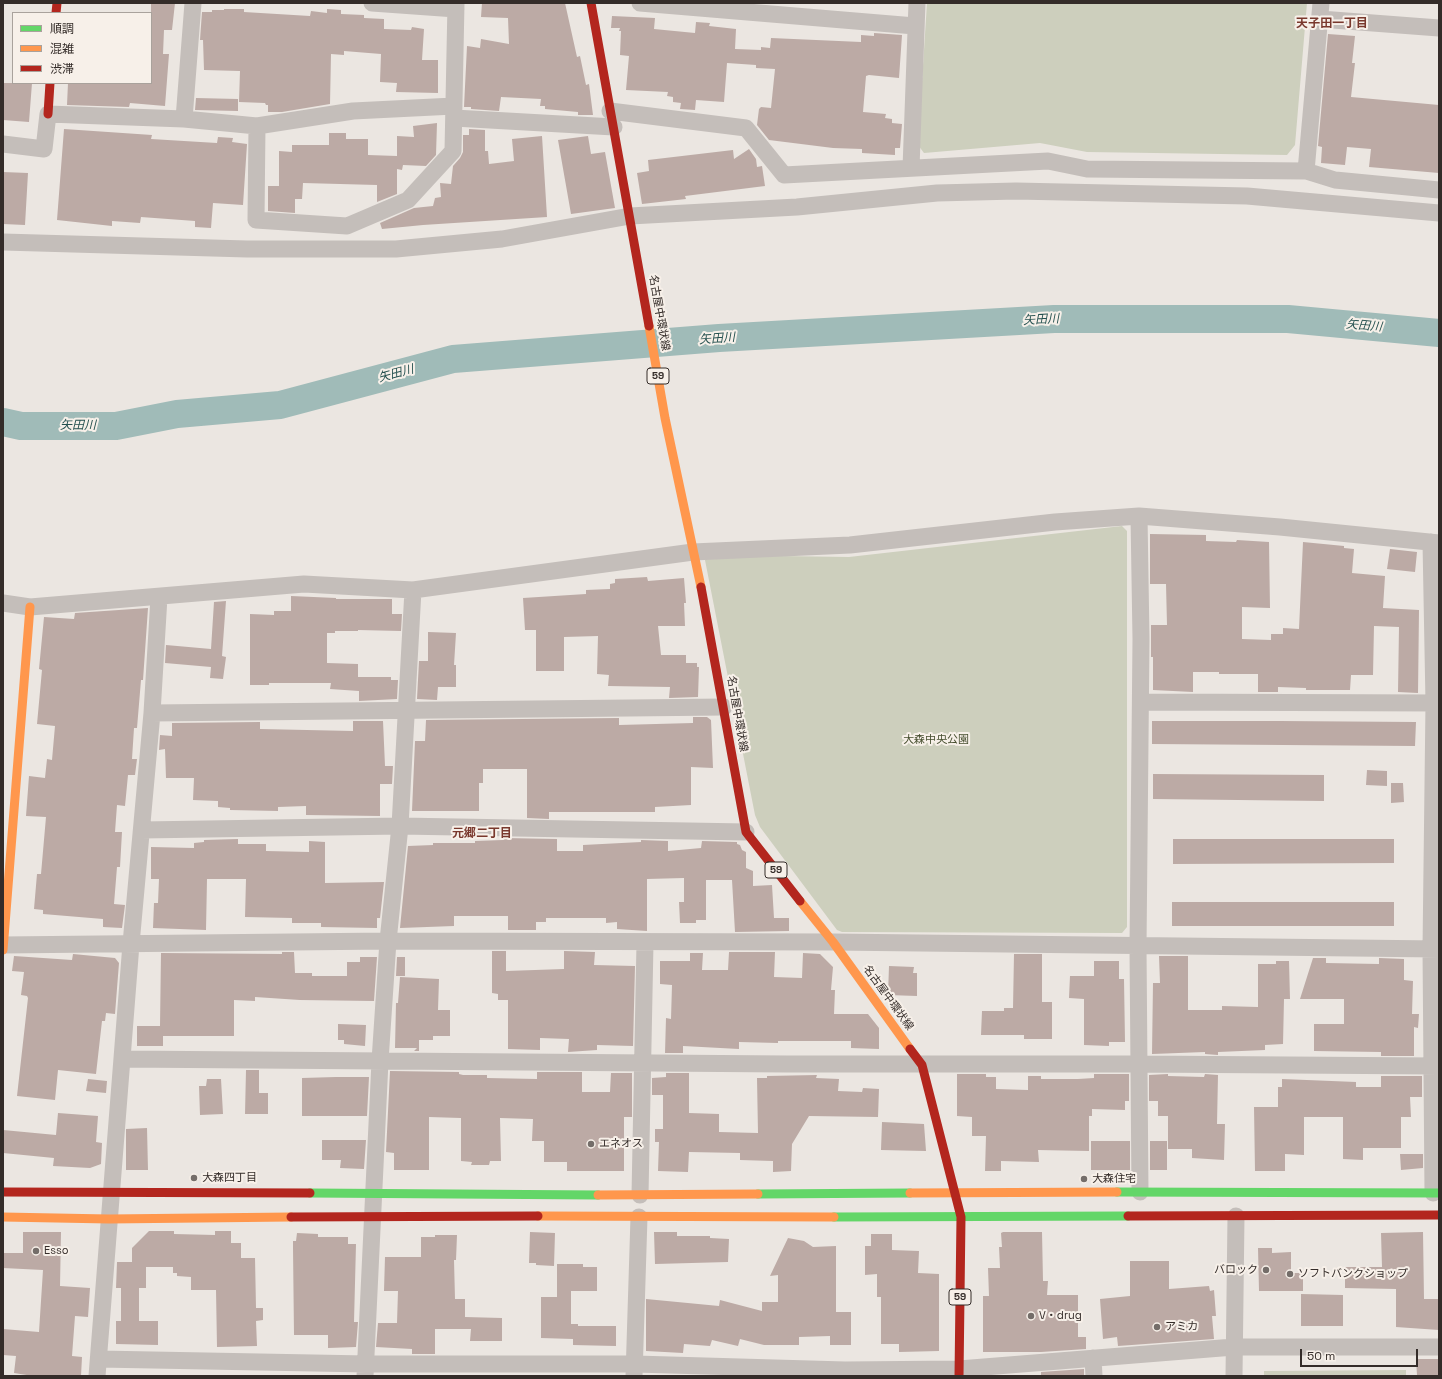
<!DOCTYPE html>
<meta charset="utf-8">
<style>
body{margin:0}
#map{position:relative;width:1442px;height:1379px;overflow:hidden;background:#ebe6e1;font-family:"Space Grotesk","Noto Sans JP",sans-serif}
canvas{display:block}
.frame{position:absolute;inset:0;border:4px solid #342c29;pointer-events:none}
.legend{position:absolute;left:12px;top:12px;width:140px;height:72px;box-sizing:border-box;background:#f7f0e9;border:1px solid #a9a29c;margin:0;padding:5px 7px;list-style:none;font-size:12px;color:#342c29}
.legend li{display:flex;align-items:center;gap:8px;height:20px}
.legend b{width:20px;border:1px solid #a9a29c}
.scale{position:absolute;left:1300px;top:1349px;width:118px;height:18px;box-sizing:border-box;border:2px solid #342c29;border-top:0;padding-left:5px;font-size:12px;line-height:14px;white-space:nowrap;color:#342c29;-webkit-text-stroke:3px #f7f0e9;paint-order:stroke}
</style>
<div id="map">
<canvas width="1442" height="1379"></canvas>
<div class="frame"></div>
<ul class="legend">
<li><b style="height:5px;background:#63d668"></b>順調</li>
<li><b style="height:5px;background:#ff974d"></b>混雑</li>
<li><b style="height:5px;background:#b3261e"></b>渋滞</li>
</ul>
<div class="scale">50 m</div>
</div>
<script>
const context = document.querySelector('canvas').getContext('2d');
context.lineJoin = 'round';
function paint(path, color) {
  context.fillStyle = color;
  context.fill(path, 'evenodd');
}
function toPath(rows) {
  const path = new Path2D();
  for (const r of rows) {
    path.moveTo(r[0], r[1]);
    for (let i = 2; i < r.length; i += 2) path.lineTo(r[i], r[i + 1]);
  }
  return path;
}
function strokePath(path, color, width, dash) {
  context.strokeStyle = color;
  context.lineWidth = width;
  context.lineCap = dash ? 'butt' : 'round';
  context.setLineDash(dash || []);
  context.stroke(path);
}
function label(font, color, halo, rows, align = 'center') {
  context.font = font + ' "Space Grotesk","Noto Sans JP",sans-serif';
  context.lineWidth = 4;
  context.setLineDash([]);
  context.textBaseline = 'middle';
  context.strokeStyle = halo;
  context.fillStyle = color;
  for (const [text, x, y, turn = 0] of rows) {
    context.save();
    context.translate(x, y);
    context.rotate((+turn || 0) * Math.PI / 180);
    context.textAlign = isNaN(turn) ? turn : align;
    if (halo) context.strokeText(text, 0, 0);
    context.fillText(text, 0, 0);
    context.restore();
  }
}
const green = toPath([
 [927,3,1307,3,1295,145,1287,155,1087,152,1040,143,924,153,918,145],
 [1122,526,1127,531,1127,927,1122,933,842,932,837,930,760,827,755,815,705,560,711,555,849,557],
 [1406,1370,1406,1376,1264,1376,1264,1371]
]);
const river = toPath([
 [3,422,21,426,116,426,177,414,280,405,453,359,719,338,1054,319,1288,319,1439,333]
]);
const building = toPath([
 [151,3,175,3,172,30,164,30,163,54,169,54,165,106,130,103,129,107,67,105,68,83,151,83],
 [482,3,565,3,577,57,580,56,586,85,589,84,593,115,578,115,578,112,545,109,545,106,540,106,541,99,501,97,499,111,471,109,471,107,464,107,467,46,480,48,481,39,509,44,508,18,481,17],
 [224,9,244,9,244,12,310,16,311,11,327,13,327,9,341,10,341,14,364,15,364,18,384,19,384,29,411,30,412,27,424,29,422,60,438,60,438,93,396,92,397,83,380,82,381,54,344,51,344,55,331,54,330,104,282,112,268,112,268,105,266,105,265,103,239,102,240,71,204,70,203,40,200,40,202,12,212,12,212,10,224,10],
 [612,16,655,18,654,29,695,33,696,22,710,23,709,26,736,29,735,49,761,50,761,47,770,48,771,38,861,42,861,35,874,36,874,33,902,35,899,78,869,75,866,76,863,112,886,114,885,118,892,119,892,123,902,124,900,148,895,148,895,155,862,153,862,149,833,148,769,140,757,125,759,109,761,107,771,108,775,69,756,68,756,65,727,63,724,102,696,100,695,110,680,109,681,103,673,102,673,97,667,96,668,92,626,90,629,56,620,55,621,31,619,31,620,28,611,28],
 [1328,34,1355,36,1352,63,1355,63,1351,97,1439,105,1439,173,1369,167,1371,149,1347,147,1345,165,1321,163,1322,147,1318,146],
 [3,83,32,83,29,122,3,120],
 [196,98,238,99,238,111,195,110],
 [437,123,436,155,426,166,403,165,402,170,397,169,397,194,377,202,377,185,303,183,302,199,295,199,295,213,268,211,268,186,279,186,279,151,292,152,292,145,329,145,329,133,346,133,346,139,368,139,368,155,397,156,397,136,414,137,413,126],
 [64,129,152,135,151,139,217,143,218,137,233,138,232,142,247,144,243,205,213,203,211,228,195,227,195,221,141,217,140,223,112,221,112,226,57,220],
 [469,129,485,130,485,151,488,151,489,164,514,161,512,139,542,136,547,217,423,225,382,229,380,223,414,208,433,206,435,198,441,197,440,183,451,184,453,166,460,158,463,152,463,135,469,135],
 [588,136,591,154,605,152,615,208,571,214,558,140],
 [749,149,756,159,757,167,762,166,765,186,685,196,686,199,642,204,637,173,649,171,648,160,733,150,734,159],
 [3,172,28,173,25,225,3,224],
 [1150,534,1206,535,1206,541,1236,542,1237,540,1269,542,1270,608,1242,607,1242,639,1271,640,1271,634,1283,634,1283,628,1299,629,1303,542,1344,546,1344,548,1354,549,1352,573,1385,576,1383,608,1419,610,1418,693,1398,692,1399,627,1374,626,1373,675,1351,675,1350,690,1306,690,1306,688,1278,687,1278,692,1258,692,1258,674,1219,674,1219,672,1193,672,1193,692,1153,690,1153,657,1151,657,1151,625,1167,625,1166,584,1150,584],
 [1390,549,1417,552,1415,572,1387,569],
 [647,577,648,581,684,578,686,603,684,603,685,626,658,626,661,655,686,655,686,663,697,663,697,667,699,667,698,697,669,698,670,687,608,686,609,675,597,674,598,636,564,637,564,671,536,671,536,630,525,630,523,598,586,594,586,590,610,589,610,584,615,583,615,579],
 [291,596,336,598,336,599,392,599,392,614,402,614,401,631,358,630,358,631,335,631,335,633,327,633,327,663,358,664,358,677,391,677,391,680,398,680,397,699,359,701,359,691,330,689,331,683,269,683,269,685,250,685,250,614,274,615,274,611,291,611],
 [226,601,222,656,226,657,223,679,210,678,211,667,165,663,166,645,211,649,214,602],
 [148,608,143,680,141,680,137,728,134,728,132,759,137,759,135,775,128,775,125,806,117,805,115,832,122,832,120,867,117,867,114,904,125,905,122,928,103,927,103,919,43,914,43,910,34,909,37,874,41,874,46,817,26,816,29,776,45,778,47,759,52,760,55,726,37,724,42,670,39,669,44,617,74,619,75,613],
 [428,632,456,633,454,665,456,665,456,687,438,687,437,700,417,699,419,661,428,661],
 [693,717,707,717,711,720,713,768,691,767,691,805,655,807,655,812,549,812,549,819,527,818,527,769,483,769,483,783,479,783,479,811,412,811,415,741,425,741,426,720,619,718,619,725,693,723],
 [353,721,383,721,385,766,393,766,392,784,380,784,380,816,306,815,306,806,278,807,278,811,230,810,230,808,218,807,218,801,193,800,194,778,166,778,165,749,159,750,160,735,172,736,172,723,260,722,260,729,353,731],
 [1152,721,1279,721,1416,722,1415,746,1152,744],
 [1367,770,1387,771,1387,786,1366,785],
 [1153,774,1324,775,1324,801,1153,799],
 [1391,783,1403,783,1404,802,1391,803],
 [504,838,557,839,557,851,583,851,583,845,641,842,641,840,668,841,668,851,701,848,702,841,737,842,737,844,740,845,742,850,746,852,746,868,753,871,753,886,772,885,774,918,789,918,789,931,735,932,732,880,706,880,706,920,696,920,696,923,680,923,679,902,684,902,684,878,647,879,647,931,617,929,617,922,606,923,606,918,546,918,546,922,536,922,536,930,508,930,508,916,454,916,454,926,400,928,408,846,433,845,433,843,475,843,475,841,503,840],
 [238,839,238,844,266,844,266,851,309,852,309,841,325,842,325,883,384,882,380,918,377,918,377,928,321,927,321,923,292,923,292,918,245,917,246,879,207,879,206,930,153,928,154,903,158,903,159,879,151,879,151,847,194,848,194,843,204,842,204,840],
 [1173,839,1394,839,1394,863,1173,864],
 [1172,902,1394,902,1394,926,1172,926],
 [492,951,506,951,506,971,564,969,564,951,595,952,594,965,635,966,633,1046,597,1045,597,1050,568,1052,569,1039,540,1038,540,1050,508,1049,508,1000,498,1000,498,994,492,993],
 [282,952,294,952,295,973,312,973,312,976,347,976,347,962,360,962,360,957,377,957,374,1001,300,1000,255,997,255,1001,234,1000,234,1036,163,1036,163,1046,137,1046,137,1026,160,1026,161,953,282,954],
 [729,952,775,952,774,977,802,978,803,953,820,954,833,967,831,990,835,990,834,1014,868,1014,879,1028,879,1049,851,1048,851,1041,778,1041,778,1043,739,1042,739,1049,683,1046,683,1053,665,1053,666,1018,671,1019,672,985,660,984,660,961,690,961,690,953,703,953,702,970,728,970],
 [73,954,115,958,119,963,115,1014,106,1013,105,1021,102,1021,96,1074,58,1070,55,1100,17,1096,28,998,27,996,21,995,24,972,12,971,14,956,72,960],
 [1014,954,1042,954,1042,1002,1052,1002,1052,1039,1024,1039,1024,1035,981,1035,982,1011,1004,1011,1004,1008,1013,1008],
 [1159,956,1188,956,1188,1010,1222,1010,1222,1006,1258,1007,1258,964,1276,964,1276,961,1289,961,1290,999,1284,999,1283,1044,1265,1045,1265,1050,1218,1052,1218,1055,1205,1054,1205,1052,1152,1054,1153,983,1160,983],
 [397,957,405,957,405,976,396,976],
 [1313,958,1326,958,1326,963,1379,964,1379,958,1404,959,1404,980,1413,981,1412,1014,1419,1014,1418,1028,1414,1027,1414,1056,1381,1056,1381,1052,1314,1051,1314,1024,1344,1024,1344,999,1300,999],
 [1094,961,1119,961,1119,979,1124,979,1125,1042,1109,1042,1109,1046,1084,1045,1084,999,1069,998,1070,976,1094,976],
 [889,966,914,967,913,973,917,973,917,996,888,995],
 [400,977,439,979,438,1010,450,1010,450,1036,433,1036,433,1040,419,1040,419,1051,414,1051,417,1048,395,1048,396,1003,398,1003],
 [338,1024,366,1025,365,1046,344,1044,344,1040,338,1040],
 [246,1070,259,1070,259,1093,268,1093,268,1114,245,1114],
 [390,1071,459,1072,459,1074,463,1075,487,1075,487,1078,537,1079,537,1072,582,1072,582,1092,610,1092,611,1073,632,1073,632,1117,624,1117,624,1171,567,1171,567,1162,544,1162,544,1141,532,1141,533,1119,500,1118,501,1161,490,1161,489,1165,471,1165,472,1162,461,1161,461,1118,429,1117,429,1170,394,1170,394,1153,386,1152],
 [666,1073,689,1073,689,1113,719,1114,719,1132,758,1133,757,1078,767,1078,767,1076,817,1075,816,1078,839,1079,838,1091,862,1092,863,1088,879,1089,878,1117,809,1116,792,1144,791,1171,773,1172,773,1161,740,1160,740,1153,689,1152,688,1172,658,1171,659,1142,655,1142,655,1129,663,1129,663,1095,652,1095,652,1078,666,1077],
 [957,1074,986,1074,986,1077,996,1077,996,1089,1028,1090,1028,1076,1041,1076,1041,1079,1078,1079,1094,1078,1094,1074,1129,1074,1129,1101,1125,1101,1125,1110,1092,1109,1092,1116,1089,1116,1089,1151,1038,1150,1039,1162,1001,1161,1001,1171,985,1171,986,1136,972,1136,972,1117,957,1116],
 [1168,1074,1168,1076,1204,1077,1205,1074,1218,1075,1217,1124,1225,1124,1224,1160,1192,1158,1192,1149,1168,1149,1168,1116,1158,1116,1158,1101,1149,1101,1149,1075],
 [1381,1076,1422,1076,1422,1097,1410,1097,1411,1117,1401,1117,1401,1148,1363,1148,1363,1160,1343,1159,1343,1117,1304,1117,1304,1155,1285,1154,1285,1171,1255,1171,1254,1107,1278,1107,1278,1087,1282,1087,1282,1079,1356,1082,1356,1087,1381,1087],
 [336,1077,369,1077,367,1116,302,1116,302,1078],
 [88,1079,107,1081,106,1093,86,1091],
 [207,1079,221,1079,223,1114,200,1115,199,1086,206,1086],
 [58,1113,98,1116,96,1142,102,1143,101,1164,90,1168,53,1166,54,1158,3,1153,3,1130,56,1135],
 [882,1122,924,1124,926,1151,881,1150],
 [147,1128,148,1170,126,1170,126,1129],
 [322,1140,366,1140,364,1169,340,1168,341,1160,322,1160],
 [1091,1141,1130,1141,1130,1170,1091,1170],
 [1150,1141,1167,1141,1167,1170,1150,1170],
 [1400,1154,1423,1154,1423,1168,1401,1170],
 [149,1231,174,1231,174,1234,215,1235,215,1231,231,1231,231,1243,241,1243,241,1258,255,1258,256,1308,263,1308,263,1320,256,1321,257,1346,217,1347,216,1290,191,1290,191,1277,177,1276,177,1273,173,1273,173,1267,146,1267,146,1288,139,1288,139,1321,158,1321,158,1345,116,1344,116,1321,121,1321,121,1288,116,1288,117,1262,132,1262,132,1248],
 [23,1232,61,1232,60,1286,90,1288,88,1317,75,1316,72,1356,82,1357,81,1376,33,1376,14,1373,16,1356,3,1355,3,1329,39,1332,43,1270,3,1268,3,1253,23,1253],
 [530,1232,555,1233,554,1266,536,1265,536,1263,529,1263],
 [654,1232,677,1232,677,1236,710,1236,710,1238,729,1239,728,1262,655,1264],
 [1003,1232,1042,1232,1043,1281,1048,1281,1047,1295,1078,1295,1078,1337,1086,1337,1086,1349,1041,1352,983,1352,983,1296,989,1296,988,1268,1000,1268,999,1247,1002,1247,1001,1233],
 [1423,1232,1424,1299,1439,1299,1439,1330,1396,1327,1396,1289,1345,1288,1345,1267,1382,1267,1381,1233],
 [297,1233,318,1234,318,1237,348,1237,348,1244,356,1244,354,1322,358,1322,356,1347,328,1348,328,1335,294,1335,293,1248,293,1241,296,1241],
 [871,1234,892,1234,892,1250,919,1251,918,1273,939,1274,939,1351,899,1352,899,1344,881,1344,881,1297,877,1297,877,1274,865,1275,865,1246,871,1246],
 [435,1235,457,1235,456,1260,454,1260,455,1299,465,1299,465,1317,502,1318,502,1341,470,1341,471,1329,435,1329,435,1354,412,1354,412,1349,376,1347,378,1323,397,1323,398,1291,384,1291,385,1257,421,1257,421,1237,435,1237],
 [788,1238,804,1241,813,1247,836,1246,836,1312,851,1312,851,1345,830,1345,830,1336,799,1337,799,1345,764,1345,740,1339,738,1346,712,1340,710,1346,684,1344,683,1353,646,1351,646,1299,719,1306,720,1300,762,1311,762,1302,778,1302,778,1275,770,1276],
 [1258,1248,1272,1248,1272,1253,1291,1252,1291,1273,1303,1273,1303,1291,1259,1291],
 [1130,1261,1169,1261,1169,1289,1209,1286,1210,1291,1214,1290,1216,1316,1212,1316,1214,1339,1118,1346,1117,1337,1103,1339,1100,1299,1130,1296],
 [557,1264,583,1264,583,1267,597,1267,597,1291,571,1291,571,1324,578,1324,578,1326,616,1326,616,1346,573,1345,573,1339,541,1338,541,1297,557,1297],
 [1301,1294,1343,1295,1343,1326,1301,1326],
 [1416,1359,1439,1359,1439,1375,1417,1375],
 [1084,1369,1084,1376,1041,1376,1041,1372]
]);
const street = toPath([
 [372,3,456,9],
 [640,3,915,26],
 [1320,19,1439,28],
 [610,111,746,128,784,175,1048,161,1087,169,1306,171,1335,180,1439,190],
 [454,118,614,127],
 [184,119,193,3],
 [257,126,256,220,347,226,408,200,453,151,456,3],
 [3,144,44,149,48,114,184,119,257,126,353,111,454,106],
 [911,168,917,3],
 [1306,171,1321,3],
 [3,242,247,249,396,249,502,239,630,216,797,207,937,193,1016,191,1247,196,1439,213],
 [1139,516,1141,639,1138,947,1140,1192],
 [1431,542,1434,703,1431,949,1433,1193],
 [3,603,30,607,304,584,413,590,693,552,850,545,1055,522,1139,516,1280,527,1439,543],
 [1141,702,1439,703],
 [152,713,724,707],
 [142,830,400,826,746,832],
 [3,945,388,941,833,942,1439,949],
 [122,1059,787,1064,1138,1064,1439,1066],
 [640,1195,645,943],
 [1093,1358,1094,1376],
 [99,1359,367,1364,635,1364,845,1370,959,1369,1234,1347,1439,1347],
 [97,1376,131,944,152,713,159,597],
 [365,1376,380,1061,388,941,400,826,413,590],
 [634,1376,639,1217],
 [1234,1376,1236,1216]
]);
const fast = toPath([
 [1117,1192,1439,1193],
 [310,1193,598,1195],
 [758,1194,910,1193],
 [834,1217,1128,1216]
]);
const slow = toPath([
 [649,326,665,418,701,587],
 [800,901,833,942,910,1049],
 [3,950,30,607],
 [910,1193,1117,1192],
 [598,1195,758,1194],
 [538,1216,834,1217],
 [3,1217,109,1219,291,1217]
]);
const jam = toPath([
 [591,3,649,326],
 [56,13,57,3],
 [48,114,50,83],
 [701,587,746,832,800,901],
 [910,1049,922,1065,961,1217,959,1376],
 [3,1192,310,1193],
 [1128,1216,1439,1215],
 [291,1217,538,1216]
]);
const markers = [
 [591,1144,4,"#746d69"],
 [194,1178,4,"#746d69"],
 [1084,1179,4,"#746d69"],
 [36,1251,4,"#746d69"],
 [1266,1270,4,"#746d69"],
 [1290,1274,4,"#746d69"],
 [1031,1316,4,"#746d69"],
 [1157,1327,4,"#746d69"]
];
const shields = [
 [658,376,22],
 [776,870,22],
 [960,1297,22]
];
const shieldNames = [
 ["59",658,376],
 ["59",776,870],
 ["59",960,1297]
];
const streetNames = [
 ["名古屋中環状線",659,313,80],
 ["名古屋中環状線",737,714,80],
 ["名古屋中環状線",888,998,54]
];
const parkNames = [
 ["大森中央公園",936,740]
];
const poiNames = [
 ["エネオス",599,1144],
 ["大森四丁目",202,1178],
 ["大森住宅",1092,1179],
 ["Esso",44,1251],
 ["バロック",1258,1270,"right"],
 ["ソフトバンクショップ",1298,1274],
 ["V・drug",1039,1316],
 ["アミカ",1165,1327]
];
const neighbourhoodNames = [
 ["天子田一丁目",1332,24],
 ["元郷二丁目",482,834]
];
const waterNames = [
 ["矢田川",1041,320,-3],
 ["矢田川",1364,326,5],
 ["矢田川",717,339,-4],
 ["矢田川",396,374,-15],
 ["矢田川",78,426]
];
paint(green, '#cdcfbd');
strokePath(river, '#a0bbb8', 28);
paint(building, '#bcaaa5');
strokePath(street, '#c4beba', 17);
strokePath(fast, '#63d668', 9);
strokePath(slow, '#ff974d', 9);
strokePath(jam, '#b3261e', 9);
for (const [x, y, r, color] of markers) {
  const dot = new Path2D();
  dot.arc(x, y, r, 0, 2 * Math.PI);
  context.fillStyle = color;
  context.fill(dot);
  strokePath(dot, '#f7f0e9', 1.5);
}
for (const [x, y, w] of shields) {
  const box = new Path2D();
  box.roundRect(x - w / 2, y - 8, w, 16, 3);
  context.fillStyle = '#f7f0e9';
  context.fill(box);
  strokePath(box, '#342c29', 1);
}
label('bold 10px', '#342c29', null, shieldNames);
label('11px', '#342c29', '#f7f0e9', streetNames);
label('11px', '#474f30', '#f7f0e9', parkNames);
label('11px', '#342c29', '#f7f0e9', poiNames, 'left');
label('bold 12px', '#79382d', '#f7f0e9', neighbourhoodNames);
label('italic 12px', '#24504f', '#f7f0e9', waterNames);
</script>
